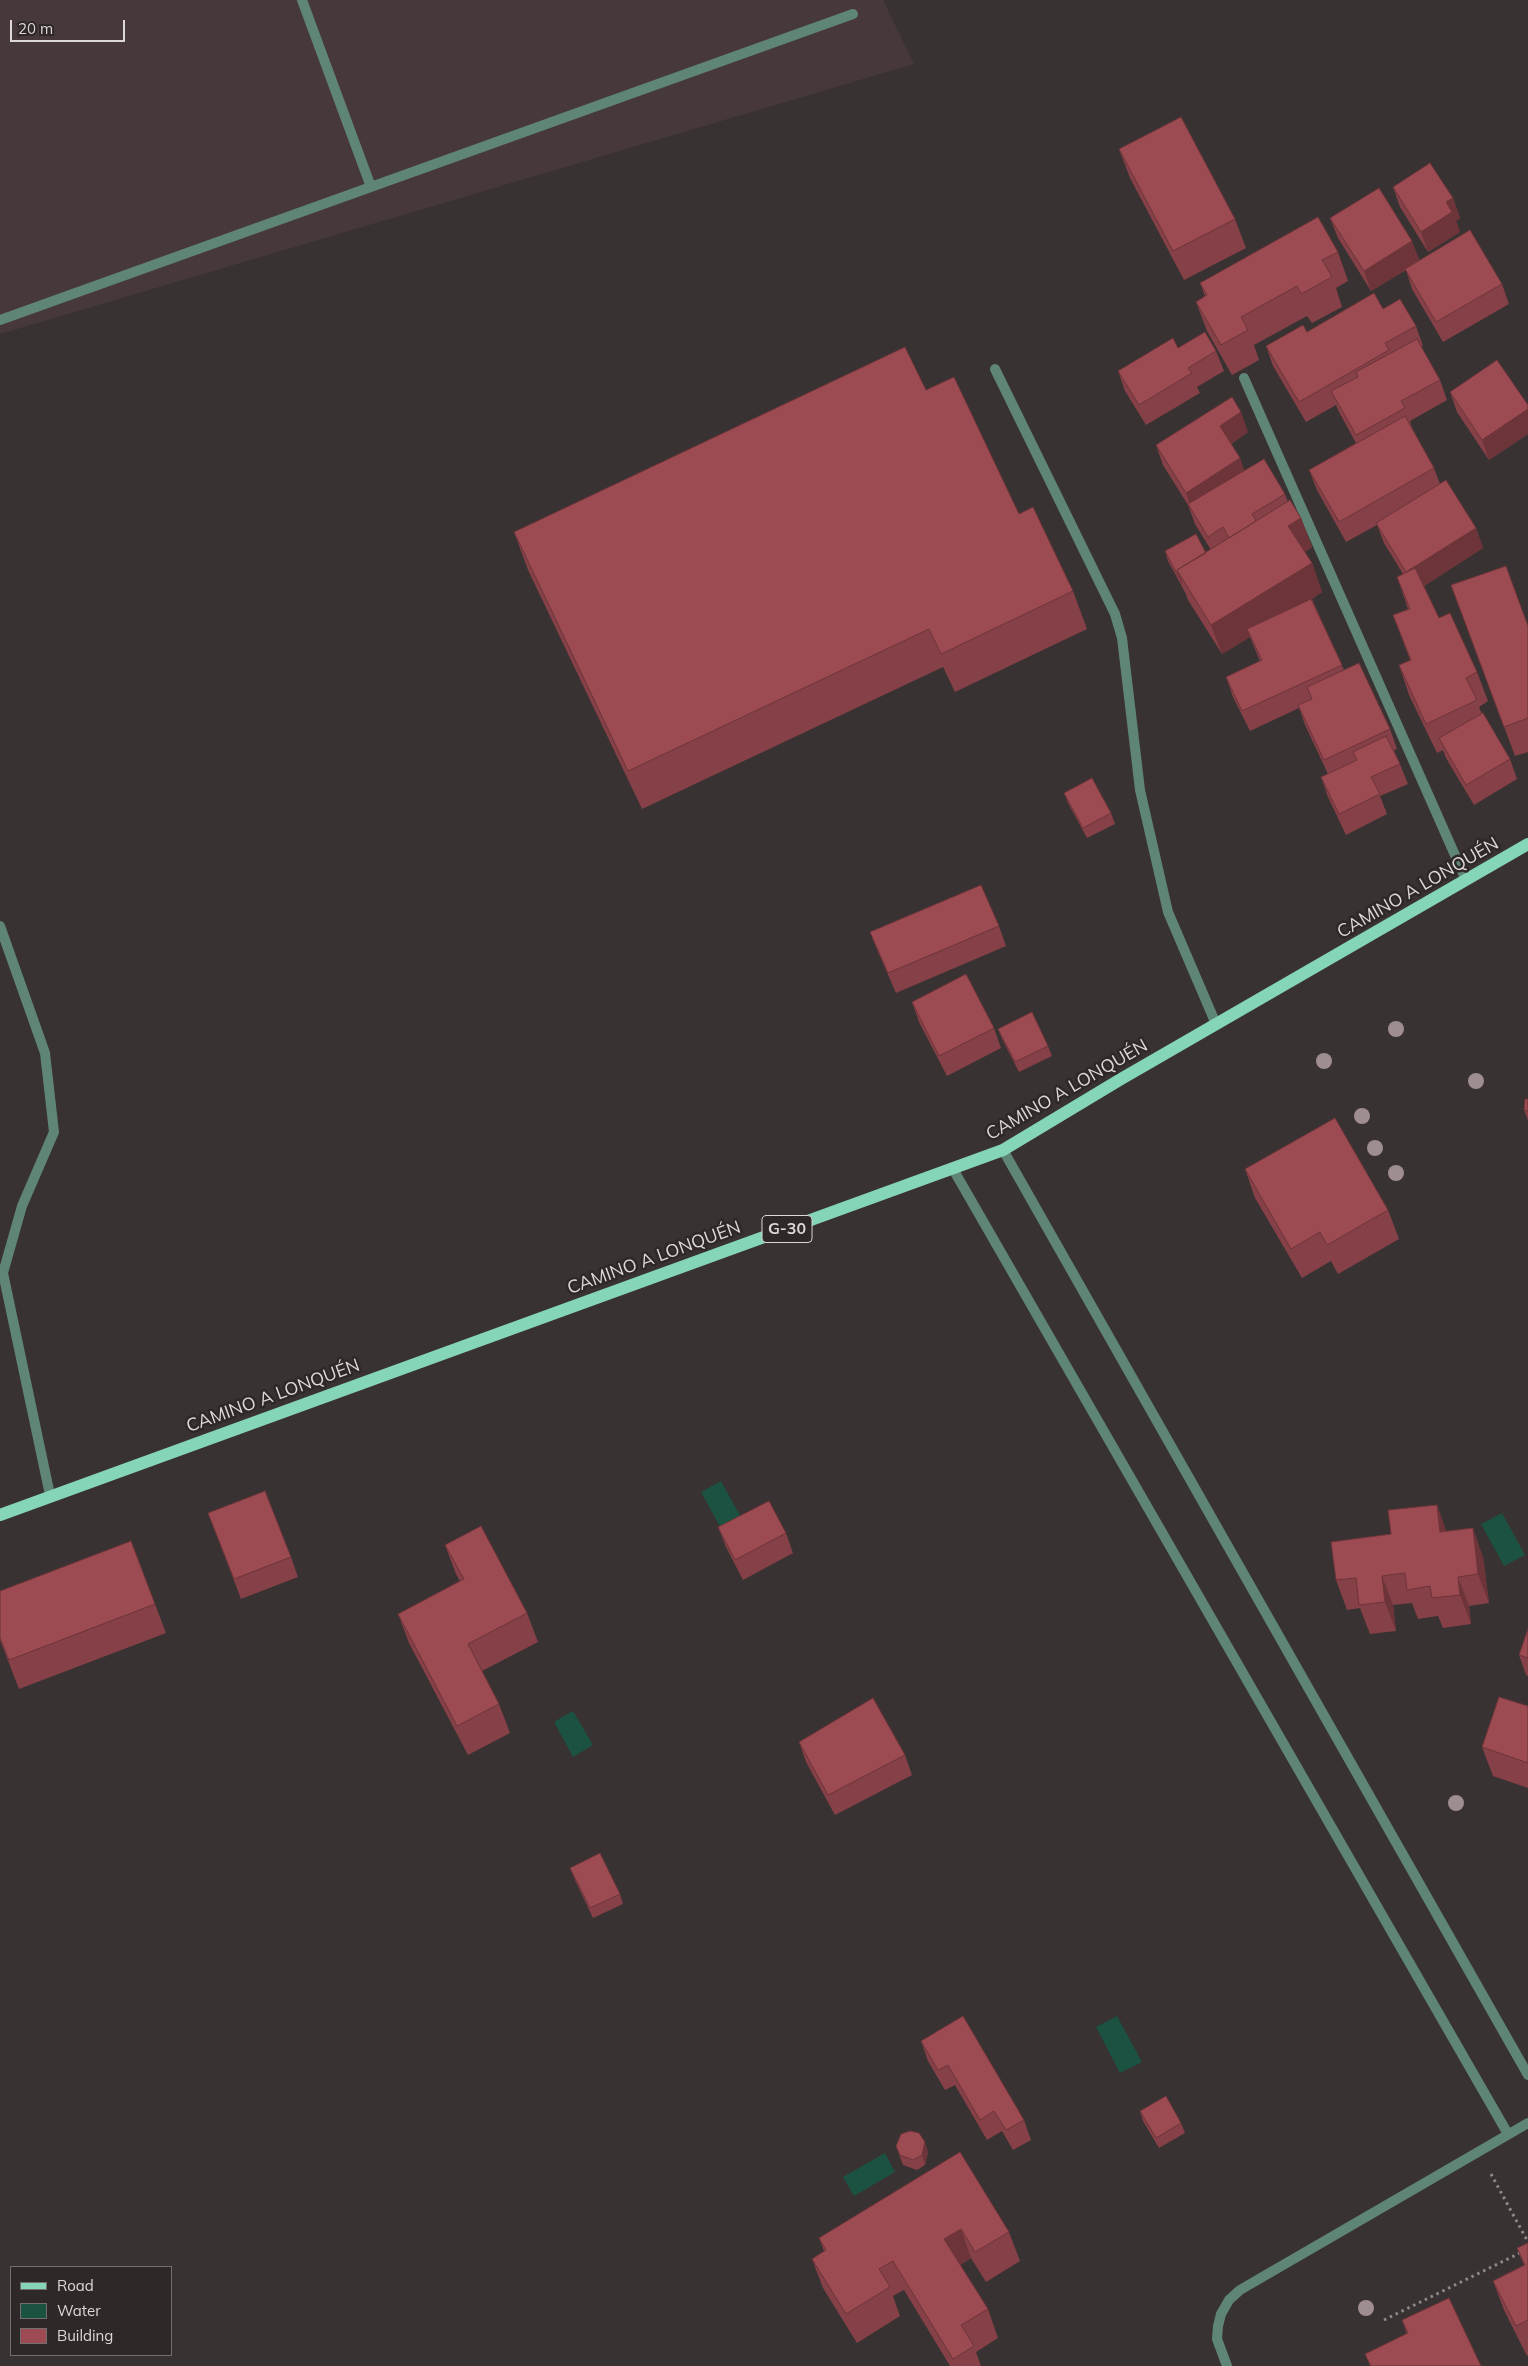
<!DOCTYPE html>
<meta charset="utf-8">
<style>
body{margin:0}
#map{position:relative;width:1528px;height:2366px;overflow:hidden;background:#393232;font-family:Mulish,sans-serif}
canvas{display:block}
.legend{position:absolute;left:10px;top:2266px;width:162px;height:90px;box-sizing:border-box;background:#2f2828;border:1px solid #756e6e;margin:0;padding:6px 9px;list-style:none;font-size:15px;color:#ddd8d8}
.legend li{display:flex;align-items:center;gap:10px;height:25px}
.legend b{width:25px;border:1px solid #756e6e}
.scale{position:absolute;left:10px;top:20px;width:115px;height:22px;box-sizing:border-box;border:2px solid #ddd8d8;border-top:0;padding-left:6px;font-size:15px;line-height:18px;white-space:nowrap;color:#ddd8d8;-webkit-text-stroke:4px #2f2828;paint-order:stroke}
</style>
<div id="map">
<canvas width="1528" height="2366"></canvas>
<ul class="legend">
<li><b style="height:6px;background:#84d6b7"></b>Road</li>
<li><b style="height:14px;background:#1c5241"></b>Water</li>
<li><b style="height:14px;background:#9c4b52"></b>Building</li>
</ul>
<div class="scale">20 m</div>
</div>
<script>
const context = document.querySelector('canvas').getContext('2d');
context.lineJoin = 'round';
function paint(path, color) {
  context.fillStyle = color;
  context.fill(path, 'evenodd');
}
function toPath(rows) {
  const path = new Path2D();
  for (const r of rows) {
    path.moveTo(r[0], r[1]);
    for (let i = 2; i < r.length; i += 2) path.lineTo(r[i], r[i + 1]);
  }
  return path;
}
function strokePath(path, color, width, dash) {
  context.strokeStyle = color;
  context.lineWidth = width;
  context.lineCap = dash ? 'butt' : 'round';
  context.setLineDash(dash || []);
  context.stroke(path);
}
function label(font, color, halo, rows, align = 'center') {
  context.font = font + ' Mulish,sans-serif';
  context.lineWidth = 5;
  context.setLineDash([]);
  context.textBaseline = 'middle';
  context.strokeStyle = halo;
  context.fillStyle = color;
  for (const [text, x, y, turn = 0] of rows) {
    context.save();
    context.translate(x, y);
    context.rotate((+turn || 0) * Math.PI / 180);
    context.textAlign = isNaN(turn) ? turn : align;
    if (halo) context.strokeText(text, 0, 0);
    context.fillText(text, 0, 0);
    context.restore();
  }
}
const built = toPath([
 [0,0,883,0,914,64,0,334]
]);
const water = toPath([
 [721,1481,743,1521,723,1532,701,1492],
 [1502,1513,1525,1555,1504,1566,1481,1524],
 [573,1711,593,1745,573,1757,554,1722],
 [1117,2016,1142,2062,1120,2073,1096,2027],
 [885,2153,895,2172,854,2196,843,2177]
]);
const path = toPath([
 [1491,2174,1528,2242],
 [1384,2320,1528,2249]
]);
const service = toPath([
 [995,369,1115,614,1122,638,1140,790,1168,912,1216,1024]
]);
const minor = toPath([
 [302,0,371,187],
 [0,320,853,14],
 [1244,378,1466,880],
 [0,926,45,1053,54,1132,22,1206,3,1273,50,1495],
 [1003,1150,1528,2075],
 [953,1169,1508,2134],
 [1227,2366,1217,2339,1218,2326,1221,2314,1229,2300,1240,2290,1528,2123]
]);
const primary = toPath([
 [0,1515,1003,1150,1121,1079,1528,844]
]);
const trees = [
 [1396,1029],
 [1324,1061],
 [1476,1081],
 [1362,1116],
 [1375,1148],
 [1396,1173],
 [1456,1803],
 [1366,2308]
];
const wall = toPath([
 [1119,149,1235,219,1246,248,1184,280,1130,178],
 [1393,187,1453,198,1460,218,1456,221,1460,232,1428,252,1400,207],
 [1330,218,1419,260,1502,284,1509,304,1443,342,1412,289,1406,270,1371,291,1338,238],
 [1338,252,1348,281,1336,288,1342,307,1312,323,1307,316,1254,345,1259,360,1232,375,1207,331,1196,302,1205,296,1200,283],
 [1416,326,1423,346,1421,347,1440,380,1447,400,1410,421,1412,428,1434,468,1440,484,1476,528,1483,548,1424,586,1439,618,1477,672,1488,701,1479,707,1482,714,1510,759,1517,779,1474,805,1446,758,1443,750,1437,753,1409,695,1399,665,1410,660,1393,615,1408,609,1397,577,1403,574,1384,543,1377,525,1346,542,1317,490,1309,470,1356,443,1339,412,1336,405,1306,422,1273,366,1266,346,1307,332],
 [1178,348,1216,351,1224,371,1197,387,1200,393,1146,425,1125,391,1118,371],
 [926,390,1019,514,1073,591,1087,629,955,692,943,667,642,809,528,570,514,532],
 [1450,392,1528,405,1528,434,1489,460,1457,412],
 [1248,432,1231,444,1240,458,1244,471,1285,494,1288,502,1301,518,1312,547,1305,552,1312,563,1322,592,1312,599,1344,670,1390,729,1397,749,1394,750,1400,764,1408,784,1380,796,1387,814,1346,835,1328,797,1321,777,1328,774,1305,725,1299,708,1250,731,1233,697,1226,677,1260,661,1250,637,1222,654,1188,600,1186,594,1168,561,1165,551,1206,553,1211,550,1195,524,1188,505,1163,465,1156,445],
 [1451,585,1528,626,1528,752,1515,756],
 [1064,793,1111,813,1115,824,1087,838,1068,803],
 [999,926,1006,946,896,993,878,952,870,932],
 [912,1002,994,1028,1001,1048,947,1076,919,1022],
 [998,1029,1048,1046,1052,1056,1019,1072,1002,1039],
 [1528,1099,1528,1120,1524,1110],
 [1245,1169,1388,1210,1399,1239,1338,1274,1331,1261,1302,1278,1255,1198],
 [1437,1505,1446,1531,1483,1557,1489,1603,1469,1606,1471,1624,1443,1628,1438,1616,1418,1619,1412,1603,1393,1605,1396,1631,1370,1634,1360,1608,1347,1610,1336,1580,1391,1534],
 [208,1513,291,1557,298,1577,241,1599],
 [718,1527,786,1533,793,1553,743,1580,726,1547],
 [445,1545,527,1613,538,1642,482,1671,499,1704,510,1733,468,1755,409,1643,398,1614,460,1581,456,1574],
 [0,1591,155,1604,166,1633,19,1689,0,1640],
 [1528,1629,1528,1676,1526,1675,1519,1655],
 [1528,1706,1528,1788,1493,1776,1482,1747],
 [799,1742,905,1755,912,1775,835,1815,806,1762],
 [570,1868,620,1894,623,1904,593,1918,574,1878],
 [921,2041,1024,2120,1031,2140,1013,2150,1002,2131,987,2140,955,2085,945,2090,928,2061],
 [1140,2111,1181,2123,1185,2133,1159,2148,1143,2121],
 [896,2146,928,2152,925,2165,917,2170,903,2165],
 [960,2152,1009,2232,1020,2261,986,2282,971,2258,960,2265,988,2309,998,2338,976,2352,981,2366,950,2366,904,2290,893,2296,900,2316,857,2343,823,2288,812,2259,824,2251,819,2238],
 [1528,2243,1528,2355,1527,2356,1504,2310,1493,2281,1524,2265,1517,2248],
 [1402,2320,1481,2366,1370,2366,1365,2354,1407,2334]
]);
const shadedWall = toPath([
 [1453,198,1460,218,1456,221,1460,232,1428,252,1421,232,1446,202],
 [1412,241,1420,261,1371,291,1364,271],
 [1528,409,1528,434,1489,460,1482,440],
 [1241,412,1248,432,1227,446,1220,426],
 [1240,458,1247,478,1193,513,1186,493],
 [1301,518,1312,547,1299,556,1288,526],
 [1476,528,1483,548,1414,592,1406,572],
 [1312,563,1322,592,1250,637,1247,629,1250,637,1222,654,1211,625],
 [1437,1505,1447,1534,1440,1532],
 [1473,1528,1483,1557,1489,1603,1478,1574],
 [1382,1576,1393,1605,1396,1631,1385,1602],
 [1458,1577,1469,1606,1471,1624,1460,1595],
 [925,2142,928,2152,925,2165,922,2155],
 [961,2229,971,2258,955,2268,944,2239]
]);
const building = toPath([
 [1181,117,1235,219,1173,251,1119,149,1181,117],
 [1430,163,1453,198,1446,202,1452,212,1421,232,1393,187,1430,163],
 [1379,188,1412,241,1364,271,1330,218,1379,188],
 [1318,217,1338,252,1322,260,1332,277,1301,294,1297,286,1241,317,1248,330,1221,345,1196,302,1207,295,1200,283,1318,217],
 [1470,230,1502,284,1436,322,1405,269,1470,230],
 [1374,293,1383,309,1400,299,1416,326,1385,343,1389,350,1299,402,1266,346,1303,325,1307,332,1374,293],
 [1205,332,1216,351,1188,368,1192,373,1139,405,1118,371,1173,338,1178,348,1205,332],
 [1417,339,1440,380,1401,401,1405,408,1356,435,1331,391,1358,377,1356,372,1417,339],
 [905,347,926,390,954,377,1019,514,1033,507,1073,591,941,654,929,629,628,771,514,532,905,347],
 [1497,360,1528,405,1528,409,1482,440,1450,392,1497,360],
 [1232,397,1241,412,1220,426,1240,458,1186,493,1156,445,1232,397],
 [1405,416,1434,468,1339,522,1309,470,1405,416],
 [1264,459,1285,494,1252,514,1256,521,1229,538,1223,527,1208,537,1188,504,1264,459],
 [1446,480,1476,528,1406,572,1376,523,1446,480],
 [1290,500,1301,518,1288,526,1312,563,1211,625,1177,570,1290,500],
 [1196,534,1206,553,1177,570,1182,583,1165,551,1196,534],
 [1506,566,1528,626,1528,718,1504,727,1451,585,1506,566],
 [1415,568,1439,618,1450,613,1477,672,1466,678,1477,700,1426,724,1399,665,1411,660,1393,615,1410,609,1397,577,1415,568],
 [1311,599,1342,665,1242,711,1226,677,1262,660,1247,629,1311,599],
 [1359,663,1390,729,1324,760,1298,705,1312,699,1307,687,1359,663],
 [1483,713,1510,759,1466,785,1439,738,1483,713],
 [1386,736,1400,764,1371,777,1380,794,1339,814,1321,777,1357,760,1353,752,1386,736],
 [1092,778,1111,813,1083,828,1064,793,1092,778],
 [981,885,999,926,888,973,870,932,981,885],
 [966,974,994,1028,939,1056,912,1002,966,974],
 [1032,1012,1048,1046,1015,1062,998,1029,1032,1012],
 [1525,1099,1528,1099,1528,1111,1524,1110,1525,1099],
 [1335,1118,1388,1210,1327,1245,1320,1232,1291,1249,1245,1169,1335,1118],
 [265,1491,291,1557,234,1579,208,1513,265,1491],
 [769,1501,786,1533,735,1560,718,1527,769,1501],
 [1437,1505,1440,1532,1473,1528,1478,1574,1458,1577,1460,1595,1432,1598,1430,1586,1407,1590,1405,1573,1382,1576,1385,1602,1359,1605,1356,1578,1336,1580,1331,1542,1391,1534,1388,1510,1437,1505],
 [481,1526,527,1613,468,1644,499,1704,457,1726,398,1614,464,1579,445,1545,481,1526],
 [131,1541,155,1604,9,1660,0,1638,0,1591,131,1541],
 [1528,1629,1528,1658,1519,1655,1528,1629],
 [1499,1697,1528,1706,1528,1763,1482,1747,1499,1697],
 [873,1698,905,1755,828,1795,799,1742,873,1698],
 [600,1853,620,1894,590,1908,570,1868,600,1853],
 [963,2016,1024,2120,1006,2130,994,2111,980,2120,948,2065,938,2070,921,2041,963,2016],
 [1166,2096,1181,2123,1156,2138,1140,2111,1166,2096],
 [910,2131,919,2133,925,2142,922,2155,913,2160,900,2155,896,2146,901,2134,910,2131],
 [960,2152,1009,2232,975,2252,961,2229,944,2239,988,2309,961,2325,974,2346,953,2359,893,2261,879,2269,890,2287,846,2314,812,2259,826,2250,819,2238,960,2152],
 [1528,2243,1528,2320,1516,2326,1493,2281,1525,2265,1517,2248,1528,2243],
 [1449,2298,1481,2366,1371,2366,1365,2354,1408,2333,1402,2320,1449,2298]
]);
const shields = [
 [787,1229,50]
];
const shieldNames = [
 ["G-30",787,1229]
];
const streetNames = [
 ["CAMINO A LONQUÉN",1418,888,-30],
 ["CAMINO A LONQUÉN",1067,1090,-30],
 ["CAMINO A LONQUÉN",654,1258,-20],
 ["CAMINO A LONQUÉN",273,1396,-20]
];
paint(built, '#473939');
paint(water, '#1c5241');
strokePath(path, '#8f8989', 3, [2.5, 4]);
strokePath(service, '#5f8576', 10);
strokePath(minor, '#5f8576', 10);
strokePath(primary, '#84d6b7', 12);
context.fillStyle = '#9f8e8f';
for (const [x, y] of trees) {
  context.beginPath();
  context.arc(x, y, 8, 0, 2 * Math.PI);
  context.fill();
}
paint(wall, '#864047');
paint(shadedWall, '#6d3439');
paint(building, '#9c4b52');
strokePath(building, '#6d3439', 1);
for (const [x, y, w] of shields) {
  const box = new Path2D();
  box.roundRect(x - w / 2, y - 13.5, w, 27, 4);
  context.fillStyle = '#2f2828';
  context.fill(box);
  strokePath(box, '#ddd8d8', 1);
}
label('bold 16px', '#ddd8d8', null, shieldNames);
label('18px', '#ddd8d8', '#2f2828', streetNames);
</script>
